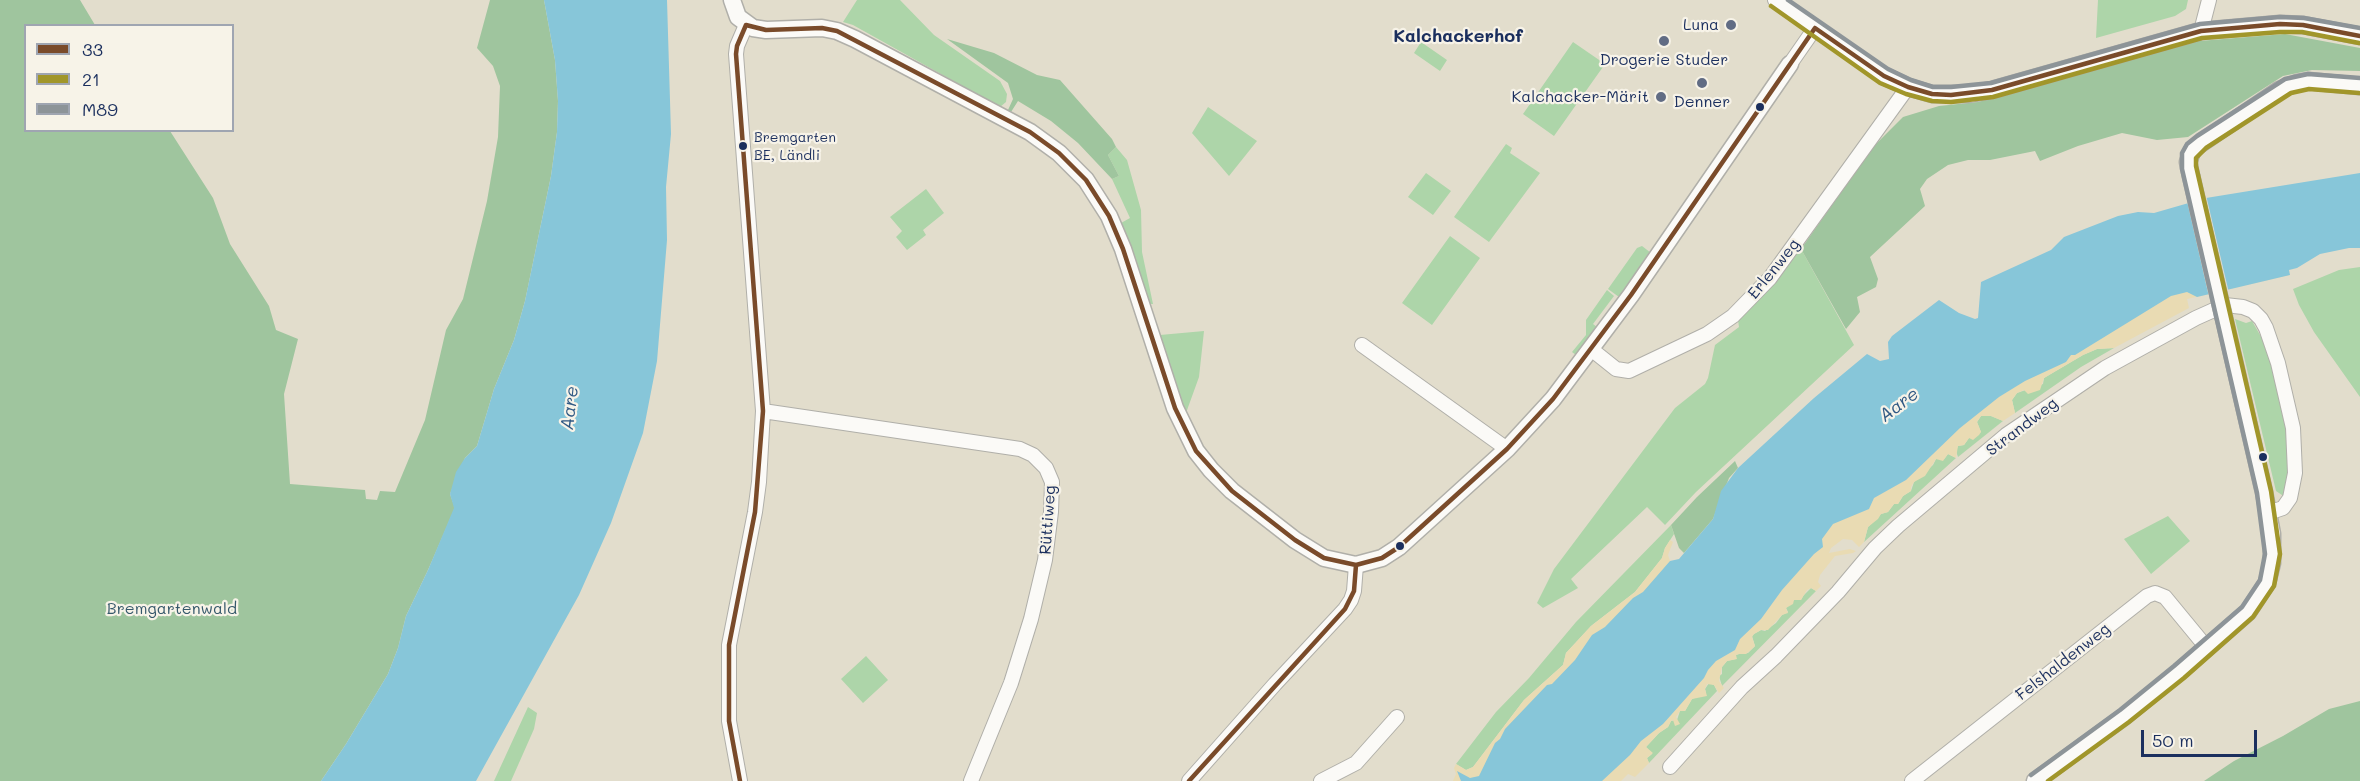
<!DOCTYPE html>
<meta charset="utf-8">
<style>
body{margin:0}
#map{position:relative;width:2360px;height:781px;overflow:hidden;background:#e2ddcc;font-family:Mali,sans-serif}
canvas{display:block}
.legend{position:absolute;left:24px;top:24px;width:210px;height:108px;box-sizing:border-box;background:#f7f3e8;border:2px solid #9fa5b1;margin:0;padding:8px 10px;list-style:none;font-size:18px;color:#1b2f5e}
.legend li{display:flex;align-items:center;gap:12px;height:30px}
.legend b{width:30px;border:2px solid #9fa5b1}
.scale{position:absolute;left:2141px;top:730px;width:116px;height:27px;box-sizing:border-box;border:3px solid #1b2f5e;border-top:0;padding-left:8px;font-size:18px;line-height:21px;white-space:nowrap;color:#1b2f5e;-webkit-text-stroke:4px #f7f3e8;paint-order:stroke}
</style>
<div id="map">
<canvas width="2360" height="781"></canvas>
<ul class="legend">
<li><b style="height:8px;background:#7a4b2a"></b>33</li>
<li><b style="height:8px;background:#a1962a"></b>21</li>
<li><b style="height:8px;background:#8d9498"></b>M89</li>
</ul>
<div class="scale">50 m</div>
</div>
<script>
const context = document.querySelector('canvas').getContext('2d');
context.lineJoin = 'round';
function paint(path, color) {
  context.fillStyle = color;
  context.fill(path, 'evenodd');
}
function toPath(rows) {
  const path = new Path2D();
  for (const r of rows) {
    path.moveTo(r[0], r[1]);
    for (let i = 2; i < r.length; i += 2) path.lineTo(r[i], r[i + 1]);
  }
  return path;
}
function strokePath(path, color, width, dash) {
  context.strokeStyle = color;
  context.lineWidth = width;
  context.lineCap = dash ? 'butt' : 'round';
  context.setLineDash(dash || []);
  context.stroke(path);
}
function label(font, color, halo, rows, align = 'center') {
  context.font = font + ' Mali,sans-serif';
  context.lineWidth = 4.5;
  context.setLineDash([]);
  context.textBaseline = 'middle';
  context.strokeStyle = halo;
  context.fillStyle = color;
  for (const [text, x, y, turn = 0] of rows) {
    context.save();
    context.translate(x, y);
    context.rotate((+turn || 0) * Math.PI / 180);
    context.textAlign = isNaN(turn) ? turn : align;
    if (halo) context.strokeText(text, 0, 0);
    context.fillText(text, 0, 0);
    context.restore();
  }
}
const green = toPath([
 [857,0,900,0,934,35,1000,81,1007,94,1006,102,1000,107,853,25,843,22],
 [2098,0,2188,0,2186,9,2175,16,2096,38],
 [1421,42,1447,60,1440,71,1414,53],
 [1573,42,1605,64,1554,136,1523,114],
 [1208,107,1257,141,1229,176,1192,133],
 [1506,144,1512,148,1510,153,1540,173,1489,242,1454,217],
 [1116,147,1127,160,1141,210,1142,252,1153,304,1150,304,1121,223,1130,218,1112,179,1119,176,1108,155],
 [1426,173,1451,191,1433,215,1408,197],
 [926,189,944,213,923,230,926,235,907,250,896,237,902,231,890,217],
 [1450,236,1480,258,1432,325,1402,303],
 [1642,246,1651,253,1619,297,1608,289,1637,248],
 [1801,249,1854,345,1696,492,1665,525,1647,507,1571,579,1578,588,1543,608,1537,603,1554,569,1675,408,1705,384,1708,378,1715,345,1739,327,1738,320,1766,292],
 [2360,267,2360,397,2314,332,2299,305,2293,289,2339,270],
 [1607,290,1614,296,1593,324,1597,327,1576,355,1572,352,1586,335,1586,320],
 [2235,319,2246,323,2252,321,2267,347,2285,418,2289,443,2290,461,2285,497,2276,491],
 [1204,331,1199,377,1186,413,1160,335],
 [2114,348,2081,367,2015,413,2012,400,2017,393,2043,384,2044,378,2083,355,2097,349],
 [1981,416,1991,416,2003,421,1958,457,1956,451,1958,446,1964,445,1969,438,1981,432,1977,422],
 [1948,454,1956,458,1864,542,1868,527,1881,514,1888,512,1894,504,1898,504,1903,496,1911,491,1914,482,1933,465,1936,459,1944,459],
 [2168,516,2190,541,2151,574,2124,539],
 [1671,525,1674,534,1665,548,1662,558,1635,592,1591,626,1566,653,1563,665,1524,700,1473,767,1466,770,1456,764,1496,712,1529,678,1576,622],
 [1811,588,1816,591,1722,686,1719,676,1722,674,1722,667,1727,661,1736,659,1736,655,1739,654,1748,653,1755,646,1752,636,1754,634,1761,630,1765,631,1776,623,1782,615,1788,612,1786,608,1794,600,1801,600,1803,596],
 [866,656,888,680,863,703,841,679],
 [1709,683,1714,685,1717,691,1649,763,1647,758,1652,754,1646,747,1659,733,1668,727,1671,721,1677,720,1680,711,1685,711,1692,699,1706,693,1705,689],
 [528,707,537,713,534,729,511,781,494,781]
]);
const forest = toPath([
 [0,0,80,0,95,25,26,26,26,130,170,131,213,198,230,244,269,306,276,330,298,339,284,394,290,484,365,490,366,499,377,500,380,491,395,492,425,420,446,330,463,299,487,201,498,137,500,86,493,66,477,48,490,0,544,0,555,60,558,101,557,132,551,176,525,301,514,340,494,389,477,446,465,458,450,494,455,508,428,570,406,616,398,648,388,674,346,744,321,781,0,781],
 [2285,34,2360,48,2360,71,2312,70,2283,76,2188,137,2157,140,2122,133,2078,146,2040,161,2035,151,1990,160,1968,160,1948,165,1927,179,1920,189,1925,206,1870,257,1878,279,1876,287,1857,297,1860,312,1846,329,1801,249,1872,148,1903,117,1939,106,1978,102,2199,41],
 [947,39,994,53,1037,75,1060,80,1112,139,1116,147,1108,155,1119,176,1112,179,1078,143,1051,121,1018,101,1011,112,1008,110,1013,99,1008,83],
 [1735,461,1738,468,1729,478,1713,519,1684,553,1679,548,1671,525,1697,497],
 [2360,701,2360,781,2204,781,2234,761,2283,736,2329,709]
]);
const sand = toPath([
 [2297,268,2289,270,2290,275,2187,299,2189,308,2114,348,2097,349,2083,355,2044,378,2040,390,2028,394,2024,390,2017,393,2012,400,2015,413,2003,421,1991,416,1981,416,1977,422,1981,432,1979,435,1973,440,1969,438,1964,445,1958,446,1956,458,1948,454,1943,461,1936,459,1925,476,1914,482,1911,487,1911,491,1903,496,1898,504,1894,504,1888,512,1881,514,1878,519,1868,527,1864,542,1859,547,1852,540,1843,539,1831,548,1829,553,1850,549,1856,551,1853,553,1835,556,1820,575,1818,582,1821,586,1816,591,1811,588,1807,590,1801,600,1794,600,1793,604,1786,608,1788,613,1782,615,1768,630,1761,630,1754,634,1752,637,1755,646,1753,648,1746,654,1739,654,1736,655,1737,659,1727,661,1722,667,1719,681,1724,688,1719,693,1714,685,1707,684,1705,689,1707,696,1692,699,1685,711,1680,711,1676,717,1680,724,1675,726,1673,720,1671,721,1668,727,1659,733,1646,747,1653,753,1647,758,1649,763,1635,777,1628,774,1621,781,1583,781,1852,489,2153,299],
 [1670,540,1673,542,1668,555,1670,561,1673,562,1496,781,1453,781,1456,774,1454,768,1456,764,1466,770,1473,767,1524,700,1563,665,1566,653,1591,626,1635,592,1662,558,1665,548]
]);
const water = toPath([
 [544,0,667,0,671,134,666,187,667,240,657,361,643,433,611,523,579,595,476,781,321,781,346,744,388,674,398,648,406,616,428,570,454,508,450,494,456,472,465,458,477,446,494,389,514,340,525,301,551,176,557,132,558,101,555,60],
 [2360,173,2360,248,2349,248,2320,254,2297,268,2289,270,2290,275,2197,297,2187,292,2171,296,2075,355,2071,355,2066,362,2025,381,1999,397,1960,428,1906,480,1874,498,1869,509,1833,524,1822,539,1823,547,1814,554,1782,590,1761,619,1740,639,1735,650,1716,661,1708,670,1704,678,1663,724,1641,741,1630,755,1602,781,1461,781,1457,771,1470,778,1479,776,1495,743,1500,739,1505,729,1547,685,1552,684,1575,660,1592,635,1605,627,1633,598,1643,592,1670,561,1679,559,1713,519,1721,491,1738,468,1814,398,1867,354,1880,361,1889,359,1888,342,1892,336,1939,300,1959,313,1975,319,1978,318,1981,282,2051,250,2064,237,2118,216,2138,212,2154,213,2206,198]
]);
const pier = toPath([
 [2206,195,2229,293,2209,297,2187,201]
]);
const minor = toPath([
 [1775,0,1884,76],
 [2201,31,2209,0],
 [1790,64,1815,28],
 [1362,345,1507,449],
 [1591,349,1616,369,1629,371,1707,334,1733,316,1770,278,1908,87],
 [763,411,1020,449,1033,455,1046,468,1052,482,1051,512,1045,560,1031,619,1011,683,971,781],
 [1670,767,1742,687,1776,656,1838,592,1875,548,1898,526,2006,435,2105,368,2196,318,2225,305,2243,307,2253,311,2261,319,2266,328,2278,363,2293,428,2295,473,2290,498,2283,508,2268,513],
 [740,781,729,721,729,645,755,512,759,482,763,411,736,54,737,46,746,25],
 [1189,781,1275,684,1345,609,1351,600,1354,591,1356,565],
 [1321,781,1356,763,1397,717],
 [1912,781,2147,596,2155,593,2165,597,2207,648]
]);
const tertiary = toPath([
 [732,0,738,17,753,28,766,30,822,28,837,31,855,39,1030,132,1059,153,1086,180,1109,216,1123,249,1175,408,1196,451,1211,470,1232,491,1295,540,1324,558,1356,565,1382,558,1399,547,1507,449,1553,399,1631,295,1790,64],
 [1884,76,1908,87,1932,94,1968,94,1992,90,2201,31,2280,24,2303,25,2360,36],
 [2191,176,2188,162,2193,149,2279,90,2297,83,2308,81,2360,86],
 [2035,781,2125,716,2179,672,2248,612,2267,583,2272,563,2272,534,2264,492,2224,318]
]);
const tertiaryBridge = toPath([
 [2191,176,2224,318]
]);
const bus1 = toPath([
 [746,25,766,30,822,28,837,31,1030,132,1059,153,1086,180,1109,216,1123,249,1175,408,1196,451,1232,491,1295,540,1324,558,1356,565,1382,558,1399,547,1507,449,1553,399,1631,295,1815,28],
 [1815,28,1884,76,1908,87,1932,94,1951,95,1992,90,2201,31,2280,24,2303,25,2360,36],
 [740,781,729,721,729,645,755,512,763,411,736,54,737,46,746,25],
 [1189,781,1345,609,1354,591,1356,565]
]);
const bus2 = toPath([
 [1771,6,1880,83,1906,94,1932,101,1951,102,1993,97,2202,38,2280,32,2302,32,2359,43],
 [2048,781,2129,722,2184,678,2253,617,2274,586,2280,554,2271,491,2196,166,2196,158,2206,148,2291,93,2309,89,2359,93]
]);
const bus3 = toPath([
 [1788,0,1888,69,1911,80,1933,87,1951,87,1991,83,2200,24,2280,17,2304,18,2360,28],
 [2031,775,2120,710,2174,666,2242,607,2260,580,2265,554,2257,493,2182,169,2182,153,2187,144,2197,136,2285,79,2308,74,2360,78]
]);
const markers = [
 [1731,25,6,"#616c84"],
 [1664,41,6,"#616c84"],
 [1702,83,6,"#616c84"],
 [1661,97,6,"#616c84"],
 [1760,107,5,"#1b2f5e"],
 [743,146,5,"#1b2f5e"],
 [2263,457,5,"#1b2f5e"],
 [1400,546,5,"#1b2f5e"]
];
const busNames = [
 ["Bremgarten",754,138],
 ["BE, Ländli",754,156]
];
const poiNames = [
 ["Luna",1719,25],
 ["Drogerie Studer",1664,60,"center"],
 ["Kalchacker-Märit",1649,97],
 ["Denner",1702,102,"center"]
];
const streetNames = [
 ["Erlenweg",1774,269,-51],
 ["Strandweg",2022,427,-37],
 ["Rüttiweg",1048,520,-86],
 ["Felshaldenweg",2063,662,-38]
];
const parkNames = [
 ["Bremgartenwald",172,609]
];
const neighbourhoodNames = [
 ["Kalchackerhof",1458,36]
];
const waterNames = [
 ["Aare",1899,405,-37],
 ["Aare",570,408,-83]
];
paint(green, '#add5a9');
paint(forest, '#9fc59e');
paint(sand, '#e9dbb3');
paint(water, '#87c6d9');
paint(pier, '#e2ddcc');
strokePath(minor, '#b0afa9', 16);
strokePath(tertiary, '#b0afa9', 19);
strokePath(minor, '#fbfaf7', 14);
strokePath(tertiary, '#fbfaf7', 16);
strokePath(tertiaryBridge, '#b0afa9', 19, []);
strokePath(tertiaryBridge, '#fbfaf7', 16);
strokePath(bus1, '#7a4b2a', 4.5);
strokePath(bus2, '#a1962a', 4.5);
strokePath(bus3, '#8d9498', 4.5);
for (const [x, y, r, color] of markers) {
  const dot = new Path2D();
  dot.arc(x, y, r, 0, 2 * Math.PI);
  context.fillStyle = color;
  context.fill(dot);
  strokePath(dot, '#f7f3e8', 2);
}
label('14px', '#1b2f5e', '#f7f3e8', busNames, 'left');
label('16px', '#1b2f5e', '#f7f3e8', poiNames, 'right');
label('16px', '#1b2f5e', '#f7f3e8', streetNames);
label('16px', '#34576a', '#f7f3e8', parkNames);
label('bold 18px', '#1b2f5e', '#f7f3e8', neighbourhoodNames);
label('italic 18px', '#305984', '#f7f3e8', waterNames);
</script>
